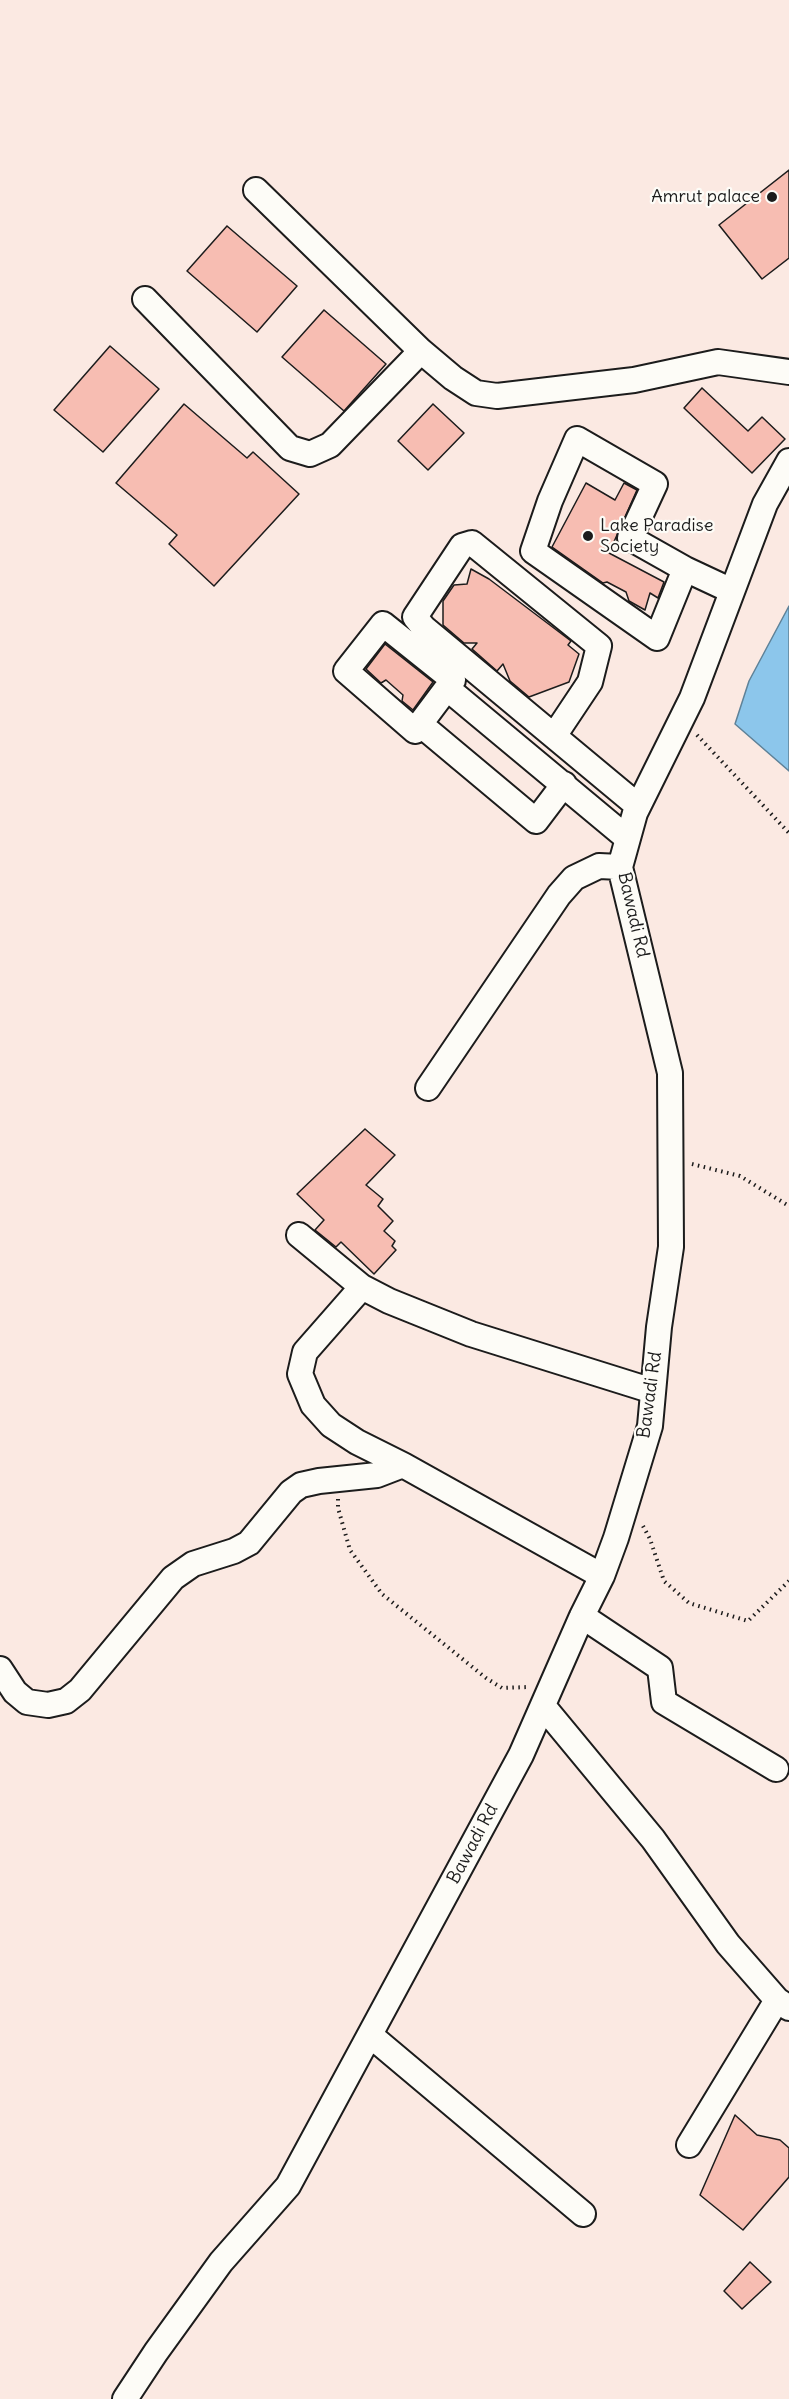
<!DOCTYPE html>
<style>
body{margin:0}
canvas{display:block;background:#fbe9e2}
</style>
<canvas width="789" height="2399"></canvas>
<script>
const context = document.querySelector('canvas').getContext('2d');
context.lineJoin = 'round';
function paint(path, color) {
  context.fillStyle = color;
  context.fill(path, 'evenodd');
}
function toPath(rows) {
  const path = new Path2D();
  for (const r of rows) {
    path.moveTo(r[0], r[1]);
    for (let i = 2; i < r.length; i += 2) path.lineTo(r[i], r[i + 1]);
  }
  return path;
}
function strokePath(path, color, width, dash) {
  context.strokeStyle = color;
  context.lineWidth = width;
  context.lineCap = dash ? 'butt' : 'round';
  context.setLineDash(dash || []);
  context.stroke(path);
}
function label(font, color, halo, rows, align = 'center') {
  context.font = font + ' Delius,sans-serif';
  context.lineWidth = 4.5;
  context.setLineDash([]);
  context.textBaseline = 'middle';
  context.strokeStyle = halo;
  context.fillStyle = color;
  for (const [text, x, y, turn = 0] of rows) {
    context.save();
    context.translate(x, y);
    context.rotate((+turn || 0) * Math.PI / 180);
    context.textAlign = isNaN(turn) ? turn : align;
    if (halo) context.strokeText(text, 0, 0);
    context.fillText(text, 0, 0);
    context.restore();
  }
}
const water = toPath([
 [789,606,789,771,735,724,749,681,789,606]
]);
const building = toPath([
 [789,170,789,258,762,279,719,225,789,170],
 [227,226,297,286,257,332,187,271,227,226],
 [324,310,386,364,344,411,282,357,324,310],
 [110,346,159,389,103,452,54,410,110,346],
 [702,388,748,431,762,417,785,439,752,473,684,408,702,388],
 [184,404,247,458,253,452,299,494,214,586,169,544,177,535,116,483,184,404],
 [433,404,464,433,428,470,398,441,433,404],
 [586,483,615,500,624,483,637,490,609,553,664,582,658,598,650,593,645,610,629,601,626,592,607,582,603,583,552,547,586,483],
 [471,569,489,579,571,641,568,645,579,654,569,682,529,697,510,681,503,664,497,671,472,649,477,643,464,643,443,625,443,601,454,585,467,584,471,569],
 [385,644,433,682,413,710,402,701,403,695,386,680,381,683,366,669,385,644],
 [365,1129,395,1155,366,1185,383,1199,378,1206,393,1221,384,1231,395,1241,392,1246,396,1250,374,1274,341,1242,336,1247,315,1230,324,1220,297,1194,365,1129],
 [735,2115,757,2135,780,2140,789,2148,789,2177,743,2230,700,2195,735,2115],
 [750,2262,771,2282,742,2309,724,2291,750,2262]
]);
const path = toPath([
 [697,735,789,833],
 [692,1164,740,1176,789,1206],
 [338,1499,338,1508,350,1550,382,1594,486,1678,502,1688,529,1687],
 [643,1526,650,1539,664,1581,689,1603,748,1621,789,1581]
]);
const minor = toPath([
 [256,190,421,351,453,378,476,393,497,396,634,380,718,362,789,372],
 [145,299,290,448,310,454,330,445,421,351],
 [685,569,657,638,533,551,550,501,577,439,655,484,630,538,685,569,732,591],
 [448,689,627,838],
 [420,724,453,680,383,624,346,671,415,731,420,724,536,821,564,784],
 [554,736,590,682,599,646,472,543,462,546,415,617,424,628,638,806],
 [428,1088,559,895,574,878,599,866,620,867],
 [299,1235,362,1287,389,1301,471,1334,653,1391],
 [362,1287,305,1352,300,1374,313,1405,331,1425,357,1442,403,1465,602,1576],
 [582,1616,660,1668,664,1702,776,1769],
 [0,1669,15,1692,27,1702,48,1705,66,1701,80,1690,173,1578,193,1564,234,1551,249,1543,291,1492,301,1485,319,1481,377,1475,403,1465],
 [543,1706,653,1839,728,1944,777,2000,789,2008],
 [370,2035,583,2214],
 [689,2145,777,2000],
 [125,2399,156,2352,221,2262,288,2186,521,1755,582,1616,602,1576,616,1538,650,1426,659,1327,671,1247,670,1073,620,867,635,813,692,698,765,504,789,461]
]);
const markers = [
 [772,197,6,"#1c1c1c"],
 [588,536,6,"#1c1c1c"]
];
const poiNames = [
 ["Amrut palace",760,197],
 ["Lake Paradise",600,526,"left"],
 ["Society",600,547,"left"]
];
const streetNames = [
 ["Bawadi Rd",633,915,77],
 ["Bawadi Rd",650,1395,-82],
 ["Bawadi Rd",473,1844,-62]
];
paint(water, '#8cc6eb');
strokePath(water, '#5f8298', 1.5);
paint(building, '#f7bdb2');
strokePath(building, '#1c1c1c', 1.5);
strokePath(minor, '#1c1c1c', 28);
strokePath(path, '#1c1c1c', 4, [1.5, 4.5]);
strokePath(minor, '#fdfcf7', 24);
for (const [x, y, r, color] of markers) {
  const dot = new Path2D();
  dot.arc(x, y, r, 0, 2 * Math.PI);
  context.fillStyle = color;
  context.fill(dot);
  strokePath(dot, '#fdfcf7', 2);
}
label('18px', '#1c1c1c', '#fdfcf7', poiNames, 'right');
label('18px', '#1c1c1c', '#fdfcf7', streetNames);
</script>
